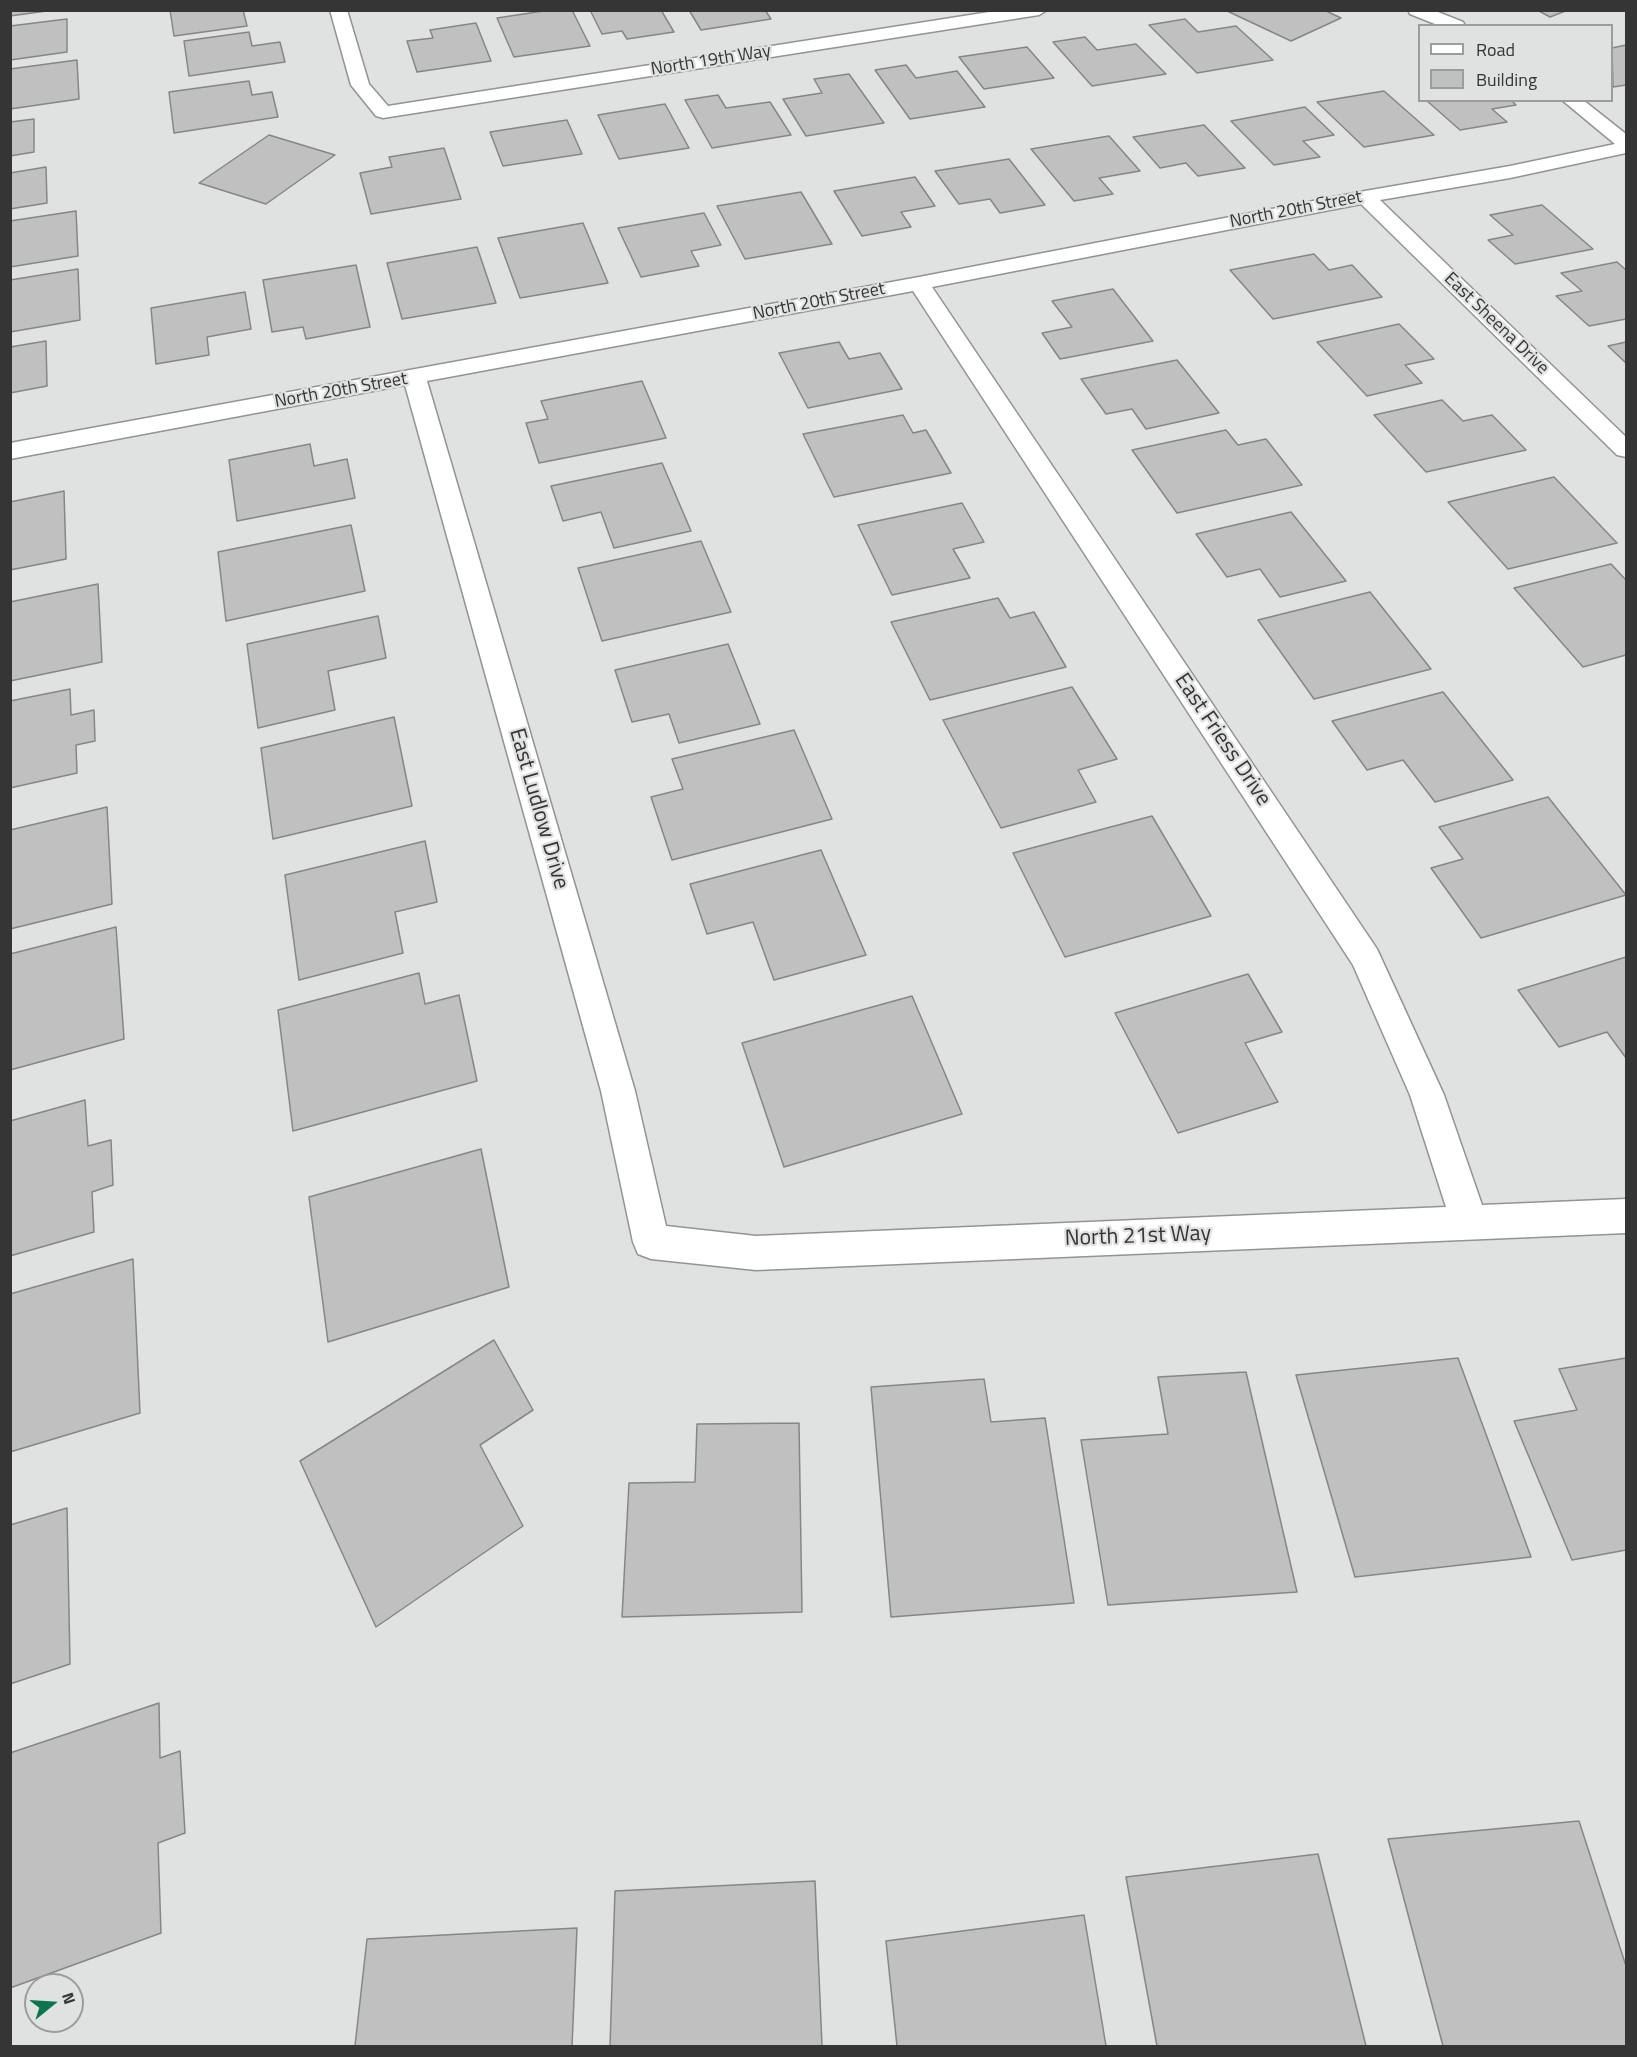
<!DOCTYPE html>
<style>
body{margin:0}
#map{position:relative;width:1637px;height:2057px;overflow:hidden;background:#e0e1e1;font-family:"Titillium Web",sans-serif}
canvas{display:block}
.frame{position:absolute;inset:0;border:12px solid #353536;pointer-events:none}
.legend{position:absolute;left:1418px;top:24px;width:195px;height:78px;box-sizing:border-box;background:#e0e1e1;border:2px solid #9c9c9d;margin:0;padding:8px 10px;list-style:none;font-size:18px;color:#353536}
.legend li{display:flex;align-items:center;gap:12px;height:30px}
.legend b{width:30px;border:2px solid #9c9c9d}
.north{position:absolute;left:24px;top:1973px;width:60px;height:60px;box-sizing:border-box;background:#e0e1e1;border:2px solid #9c9c9d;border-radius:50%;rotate:72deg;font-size:16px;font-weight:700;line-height:24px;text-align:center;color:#353536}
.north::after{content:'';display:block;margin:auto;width:21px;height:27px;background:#0d754e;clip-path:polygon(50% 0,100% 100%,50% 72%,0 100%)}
</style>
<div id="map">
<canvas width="1637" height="2057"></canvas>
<div class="frame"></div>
<ul class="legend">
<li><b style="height:8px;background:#fff"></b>Road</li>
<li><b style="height:16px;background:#c1c0c0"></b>Building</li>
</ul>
<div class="north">N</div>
</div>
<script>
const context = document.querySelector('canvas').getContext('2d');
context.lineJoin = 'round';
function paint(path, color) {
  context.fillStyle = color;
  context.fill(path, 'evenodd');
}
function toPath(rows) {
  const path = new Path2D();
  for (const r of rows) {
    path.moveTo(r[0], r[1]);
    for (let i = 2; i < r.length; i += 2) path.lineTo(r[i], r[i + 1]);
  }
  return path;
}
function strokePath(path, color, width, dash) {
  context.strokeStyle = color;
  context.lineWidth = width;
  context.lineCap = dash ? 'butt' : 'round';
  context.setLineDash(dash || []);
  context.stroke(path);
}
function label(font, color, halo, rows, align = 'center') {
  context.font = font + ' "Titillium Web",sans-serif';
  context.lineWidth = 4.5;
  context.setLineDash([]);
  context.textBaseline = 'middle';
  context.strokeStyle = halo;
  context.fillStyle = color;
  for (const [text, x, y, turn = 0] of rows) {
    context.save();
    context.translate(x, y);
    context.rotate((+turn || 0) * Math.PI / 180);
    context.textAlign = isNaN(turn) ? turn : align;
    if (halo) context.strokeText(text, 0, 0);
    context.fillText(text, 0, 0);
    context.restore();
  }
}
const building = toPath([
 [10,10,54,10,10,16,10,10],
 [170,10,243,10,247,26,174,36,170,10],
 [550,10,572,10,590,46,514,57,497,18,550,10],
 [590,10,661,10,674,32,627,39,622,31,602,34,590,10],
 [689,10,765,10,771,19,701,30,689,10],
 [1225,10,1324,10,1341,18,1291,41,1225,10],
 [1537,10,1568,10,1550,17,1537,10],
 [67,19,67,52,10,60,10,26,67,19],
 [1185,19,1198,32,1236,26,1273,60,1197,73,1149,25,1185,19],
 [476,23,491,61,417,72,407,41,433,38,430,30,476,23],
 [249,32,252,46,280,42,285,62,189,76,184,41,249,32],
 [1085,37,1097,50,1136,44,1166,74,1092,86,1053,42,1085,37],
 [1626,45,1626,85,1613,87,1612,48,1626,45],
 [1027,47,1054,78,984,89,959,57,1027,47],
 [77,60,79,99,10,109,10,69,77,60],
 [906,65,916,78,957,71,985,107,910,119,875,70,906,65],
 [849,74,884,123,806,136,783,99,822,93,814,79,849,74],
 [249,81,252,95,272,92,278,117,174,133,169,92,249,81],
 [1384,91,1434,135,1364,147,1317,102,1384,91],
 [718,95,726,108,770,102,791,135,712,148,685,100,718,95],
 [1426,100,1511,100,1516,105,1492,109,1507,122,1460,130,1426,100],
 [665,104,689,148,619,159,598,115,665,104],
 [1305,107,1334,135,1303,141,1320,157,1274,165,1231,121,1305,107],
 [34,119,34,152,10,156,10,122,34,119],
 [567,120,582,154,503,166,490,132,567,120],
 [1204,125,1245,168,1198,176,1186,163,1160,168,1133,137,1204,125],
 [269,135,335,155,266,204,199,183,269,135],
 [1109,136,1140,171,1099,178,1113,194,1074,201,1031,149,1109,136],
 [444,148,461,199,371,214,360,173,392,167,389,157,444,148],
 [1009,159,1045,205,1000,213,990,199,959,204,935,171,1009,159],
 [46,167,47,203,10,209,10,173,46,167],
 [915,177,935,206,901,212,911,227,862,236,834,191,915,177],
 [801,192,832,244,745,259,717,206,801,192],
 [1542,205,1593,249,1515,264,1488,240,1513,235,1490,215,1542,205],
 [76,211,78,256,10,267,10,221,76,211],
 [704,213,721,245,691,251,699,266,641,277,618,228,704,213],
 [583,223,608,283,520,298,498,238,583,223],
 [477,247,496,303,402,319,387,263,477,247],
 [1314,254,1329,270,1352,265,1382,297,1273,319,1230,270,1314,254],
 [1617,262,1626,270,1626,319,1589,326,1556,296,1582,291,1561,273,1617,262],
 [356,265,370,327,306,339,303,327,272,332,263,280,356,265],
 [78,269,80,320,10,332,10,280,78,269],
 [1113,289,1153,341,1060,359,1042,333,1072,327,1052,301,1113,289],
 [245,292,251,329,207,337,209,355,156,364,151,308,245,292],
 [1399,324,1434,359,1405,365,1422,383,1367,396,1317,342,1399,324],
 [46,341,47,386,10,393,10,347,46,341],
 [839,342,849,359,880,353,902,389,808,408,779,353,839,342],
 [1626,342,1626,363,1608,346,1626,342],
 [1177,360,1219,413,1146,429,1132,409,1106,414,1081,379,1177,360],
 [642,381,666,438,539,463,526,423,548,419,541,401,642,381],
 [1442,400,1463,421,1492,415,1526,450,1426,472,1374,415,1442,400],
 [903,415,913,433,926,430,951,473,834,497,803,434,903,415],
 [1226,430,1238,445,1266,439,1302,485,1177,513,1132,450,1226,430],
 [310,444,314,466,347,459,355,498,237,521,229,460,310,444],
 [662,463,691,531,614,548,601,512,563,521,551,486,662,463],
 [1554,477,1617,543,1508,569,1448,502,1554,477],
 [64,491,66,559,10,570,10,502,64,491],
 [962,503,984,542,953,549,970,578,892,595,858,525,962,503],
 [1291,512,1346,581,1280,597,1260,569,1227,577,1196,534,1291,512],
 [351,525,365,591,226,621,218,552,351,525],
 [701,541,731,612,602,641,578,568,701,541],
 [1611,564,1626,580,1626,655,1583,667,1514,588,1611,564],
 [98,584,102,662,10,681,10,602,98,584],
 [1370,592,1431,669,1314,699,1258,620,1370,592],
 [998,598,1010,618,1034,612,1066,667,930,700,891,622,998,598],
 [378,616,386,658,328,671,335,710,258,728,247,644,378,616],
 [728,644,760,724,679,743,669,714,632,722,615,670,728,644],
 [1072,687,1117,759,1078,770,1096,802,1001,828,943,720,1072,687],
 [70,689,71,715,94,710,95,741,76,745,77,773,10,788,10,701,70,689],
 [1443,692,1513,780,1435,802,1403,760,1367,770,1332,721,1443,692],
 [394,717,412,806,273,839,261,748,394,717],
 [794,730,832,819,672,860,651,797,683,789,672,759,794,730],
 [1548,797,1626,895,1481,938,1431,868,1463,859,1439,827,1548,797],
 [107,807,112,904,10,929,10,830,107,807],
 [1152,816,1211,916,1065,957,1013,853,1152,816],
 [425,841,437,902,395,912,403,953,299,980,285,875,425,841],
 [821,850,866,955,774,980,753,922,707,934,690,884,821,850],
 [116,927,124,1039,10,1070,10,954,116,927],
 [1626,957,1626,1058,1607,1032,1559,1047,1518,990,1626,957],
 [419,973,425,1004,459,995,477,1081,293,1131,278,1010,419,973],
 [1248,974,1282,1032,1245,1043,1278,1102,1178,1133,1115,1013,1248,974],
 [912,996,962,1114,784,1167,742,1043,912,996],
 [85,1100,88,1146,111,1140,113,1185,92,1192,94,1232,10,1256,10,1121,85,1100],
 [481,1149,509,1287,328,1342,309,1197,481,1149],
 [133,1259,140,1413,10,1452,10,1294,133,1259],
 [494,1340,533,1410,480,1445,523,1526,376,1627,300,1461,494,1340],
 [1458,1358,1531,1557,1355,1577,1296,1375,1458,1358],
 [1626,1358,1626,1550,1572,1560,1514,1421,1577,1410,1559,1369,1626,1358],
 [1246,1372,1297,1592,1108,1605,1081,1440,1168,1434,1158,1377,1246,1372],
 [984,1379,991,1422,1045,1418,1074,1603,891,1617,871,1387,984,1379],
 [799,1423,802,1612,622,1617,629,1483,695,1482,697,1424,799,1423],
 [67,1508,70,1664,10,1684,10,1525,67,1508],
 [159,1703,160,1758,180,1751,185,1833,158,1843,161,1933,10,1988,10,1753,159,1703],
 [1579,1821,1626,1966,1626,2046,1443,2046,1388,1839,1579,1821],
 [1318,1854,1366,2046,1157,2046,1126,1877,1318,1854],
 [815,1881,822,2046,610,2046,615,1891,815,1881],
 [1084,1915,1106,2046,897,2046,886,1941,1084,1915],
 [577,1928,572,2046,355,2046,367,1939,577,1928]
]);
const street = toPath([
 [330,10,347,10,369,84,388,106,1002,10,1047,10,1039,15,383,118,376,116,351,85,330,10],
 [1408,10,1433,10,1463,22,1465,26,1440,26,1410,14,1408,10],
 [1562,100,1583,100,1626,134,1626,153,1510,178,1380,200,1626,437,1626,457,1617,455,1361,204,932,287,1377,949,1444,1095,1482,1205,1626,1199,1626,1233,756,1270,651,1259,638,1254,633,1242,601,1091,405,385,10,459,10,443,919,277,1365,191,1510,166,1615,144,1562,100],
 [913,291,1353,965,1410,1095,1446,1207,756,1236,666,1226,635,1091,427,381,913,291]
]);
const farStreetnames = [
 ["North 19th Way",711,61,-9],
 ["North 20th Street",1296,210,-11],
 ["North 20th Street",819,302,-11],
 ["East Sheena Drive",1496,324,44],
 ["North 20th Street",341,391,-10]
];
const streetNames = [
 ["East Friess Drive",1222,740,56],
 ["East Ludlow Drive",538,809,74],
 ["North 21st Way",1138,1237,-2]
];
paint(building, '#c1c0c0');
strokePath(building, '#878686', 1.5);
strokePath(street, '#939394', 3);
paint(street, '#fff');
label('18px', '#353536', '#e0e1e1', farStreetnames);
label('22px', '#353536', '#e0e1e1', streetNames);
</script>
